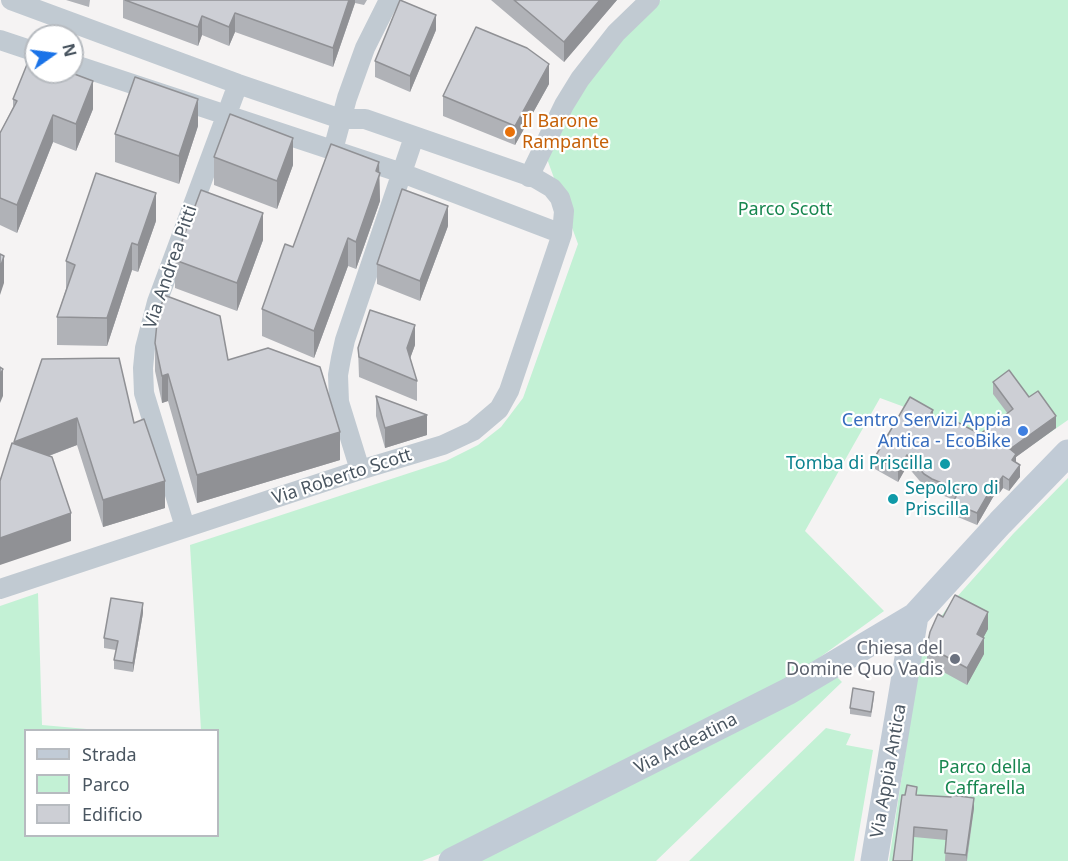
<!DOCTYPE html>
<style>
body{margin:0}
#map{position:relative;width:1068px;height:861px;overflow:hidden;background:#f5f3f3;font-family:"Noto Sans",sans-serif}
canvas{display:block}
.legend{position:absolute;left:24px;top:729px;width:195px;height:108px;box-sizing:border-box;background:#fff;border:2px solid #b7bbc0;margin:0;padding:8px 10px;list-style:none;font-size:18px;color:#4a5661}
.legend li{display:flex;align-items:center;gap:12px;height:30px}
.legend b{width:30px;border:2px solid #b7bbc0}
.north{position:absolute;left:24px;top:24px;width:60px;height:60px;box-sizing:border-box;background:#fff;border:2px solid #b7bbc0;border-radius:50%;rotate:76deg;font-size:16px;font-weight:700;line-height:24px;text-align:center;color:#4a5661}
.north::after{content:'';display:block;margin:auto;width:21px;height:27px;background:#1a73e8;clip-path:polygon(50% 0,100% 100%,50% 72%,0 100%)}
</style>
<div id="map">
<canvas width="1068" height="861"></canvas>
<ul class="legend">
<li><b style="height:8px;background:#c1cbd6"></b>Strada</li>
<li><b style="height:16px;background:#c3f1d5"></b>Parco</li>
<li><b style="height:16px;background:#cdcfd5"></b>Edificio</li>
</ul>
<div class="north">N</div>
</div>
<script>
const context = document.querySelector('canvas').getContext('2d');
context.lineJoin = 'round';
function paint(path, color) {
  context.fillStyle = color;
  context.fill(path, 'evenodd');
}
function toPath(rows) {
  const path = new Path2D();
  for (const r of rows) {
    path.moveTo(r[0], r[1]);
    for (let i = 2; i < r.length; i += 2) path.lineTo(r[i], r[i + 1]);
  }
  return path;
}
function strokePath(path, color, width, dash) {
  context.strokeStyle = color;
  context.lineWidth = width;
  context.lineCap = dash ? 'butt' : 'round';
  context.setLineDash(dash || []);
  context.stroke(path);
}
function label(font, color, halo, rows, align = 'center') {
  context.font = font + ' "Noto Sans",sans-serif';
  context.lineWidth = 4.5;
  context.setLineDash([]);
  context.textBaseline = 'middle';
  context.strokeStyle = halo;
  context.fillStyle = color;
  for (const [text, x, y, turn = 0] of rows) {
    context.save();
    context.translate(x, y);
    context.rotate((+turn || 0) * Math.PI / 180);
    context.textAlign = isNaN(turn) ? turn : align;
    if (halo) context.strokeText(text, 0, 0);
    context.fillText(text, 0, 0);
    context.restore();
  }
}
const green = toPath([
 [661,0,1068,0,1068,420,1035,443,987,449,937,419,880,398,805,531,884,611,783,684,582,786,440,854,422,861,0,861,0,606,38,593,42,725,98,730,26,730,26,836,218,836,218,730,201,730,190,545,446,461,478,445,501,427,523,398,578,244,546,156,587,78,648,9],
 [1068,478,1068,861,889,861,919,662,930,633,947,608,1013,534],
 [835,675,842,682,656,861,467,861],
 [826,728,851,734,846,745,873,750,854,861,689,861]
]);
const street = toPath([
 [11,0,238,84,341,119,365,119,535,178,552,188,560,198,564,211,562,234,402,173,72,64],
 [0,40,36,52],
 [333,150,347,98,365,48,389,0],
 [529,177,564,105,580,79,616,33,650,0],
 [360,470,339,402,338,375,341,358,345,340,414,137],
 [185,527,144,393,143,368,145,348,157,302,238,84],
 [0,589,360,470,443,445,473,431,499,409,509,391,562,234]
]);
const secondary = toPath([
 [452,861,789,691,915,616],
 [874,861,915,616,1000,523,1068,453]
]);
const wall = toPath([
 [66,0,90,0,89,7],
 [123,0,367,0,364,5,355,3,333,67,235,32,229,46,202,35,198,46,123,18],
 [491,0,617,0,564,62],
 [436,30,410,92,375,77,375,61],
 [549,84,515,145,443,116,443,96],
 [13,99,93,109,76,151,53,142,17,233,0,225,0,133,13,107],
 [198,126,179,184,115,162,115,134],
 [214,157,293,165,277,209,214,185],
 [379,173,380,201,356,269,348,266,314,358,262,336,262,309,293,247],
 [156,221,138,272,132,270,107,346,57,345,57,317,66,289,66,261],
 [448,226,420,301,377,284,377,264],
 [263,240,237,311,175,288,175,260],
 [155,343,228,360,340,460,197,503,168,401,162,403,155,371],
 [415,345,410,358,417,381,417,401,359,377,358,348],
 [42,359,134,423,165,508,103,527,77,445,49,456,71,541,14,443],
 [993,382,1029,397,1056,428,1016,457,1016,463,1020,477,1009,491,1003,488,998,495,996,492,977,525,953,515,953,503,954,500,932,491,924,486,907,466,898,482,875,469,875,457,933,421,980,434,1008,414,993,394],
 [376,396,427,435,385,448,376,416],
 [143,613,133,672,114,669,114,660,116,650,104,648,104,638],
 [943,617,988,629,983,638,984,654,967,685,927,663,927,646],
 [874,697,871,717,850,714,850,708],
 [917,795,974,808,967,861,945,861,946,840,914,837,893,861]
]);
const shadedWall = toPath([
 [349,0,355,0,355,3,333,67,333,48],
 [600,0,617,0,564,62,564,42],
 [235,13,235,32,229,46,229,27],
 [436,15,436,30,410,92,410,76],
 [202,16,202,35,198,46,198,27],
 [549,64,549,84,515,145,515,126],
 [93,81,93,109,76,151,76,124],
 [198,99,198,126,179,184,179,156],
 [53,115,53,142,17,233,17,205],
 [293,138,293,165,277,209,277,181],
 [379,162,380,201,356,269,356,242,376,171],
 [156,193,156,221,138,272,138,245],
 [448,206,448,226,420,301,420,281],
 [263,213,263,240,237,311,237,283],
 [348,238,348,266,314,358,314,331],
 [132,243,132,270,107,346,107,318],
 [4,256,4,283,0,295,0,268],
 [415,325,415,345,407,367,407,348],
 [3,369,3,396,0,403,0,375],
 [168,374,168,401,162,403,162,376],
 [933,410,933,422,926,421],
 [427,415,427,435,385,448,385,428],
 [1056,416,1056,428,1016,457,1016,466,1012,472,1010,449],
 [77,418,77,445,14,469,14,442],
 [340,432,340,460,197,503,197,475],
 [907,455,907,466,898,482,898,470],
 [1020,465,1020,477,1009,491,1009,480],
 [1003,476,1003,488,998,495,998,483],
 [996,480,996,492,977,525,977,513],
 [165,481,165,508,103,527,103,500],
 [71,513,71,541,0,565,0,538],
 [143,603,143,613,133,672,133,663],
 [988,612,988,629,980,644,984,638,984,654,967,685,967,668,977,634],
 [974,798,974,808,966,861,966,855]
]);
const building = toPath([
 [125,0,349,0,333,48,235,13,229,27,202,16,198,27,125,0],
 [400,0,436,15,410,76,375,61,400,0],
 [514,0,600,0,564,42,514,0],
 [476,27,527,48,549,64,515,126,443,96,476,27],
 [30,57,36,59,36,72,69,72,93,81,76,124,53,115,17,205,0,198,0,133,17,101,13,99,30,57],
 [135,77,198,99,179,156,115,134,135,77],
 [230,114,293,138,277,181,214,157,230,114],
 [331,144,379,162,376,171,380,173,356,242,348,238,314,331,262,309,285,244,293,247,331,144],
 [96,173,156,193,138,245,132,243,107,318,57,317,75,265,66,261,96,173],
 [402,189,448,206,420,281,377,264,402,189],
 [201,190,263,213,237,283,175,260,201,190],
 [0,254,4,256,0,268,0,254],
 [164,295,220,316,228,360,268,348,320,367,340,432,197,475,168,374,162,376,155,343,157,323,164,295],
 [370,310,415,325,407,348,417,381,359,357,358,348,370,310],
 [119,358,134,423,144,419,165,481,103,500,77,418,14,442,42,359,119,358],
 [0,367,3,369,0,375,0,367],
 [1009,370,1029,397,1038,391,1056,416,1010,449,1016,454,1012,460,1020,465,1009,480,1003,476,998,483,996,480,977,513,953,503,959,490,932,479,924,474,907,455,898,470,875,457,910,397,933,410,926,421,955,421,980,434,1013,409,993,382,1009,370],
 [376,396,427,415,385,428,376,396],
 [12,443,52,457,71,513,0,538,0,481,12,443],
 [955,595,988,612,977,634,984,638,967,668,927,646,930,632,938,614,943,617,955,595],
 [111,598,143,603,133,663,114,660,118,641,104,638,111,598],
 [853,688,874,692,871,712,850,708,853,688],
 [907,785,917,787,916,795,951,797,951,795,974,798,966,855,945,853,947,830,914,827,912,861,893,861,902,795,905,795,907,785]
]);
const markers = [
 [510,132,6,"#e8710a"],
 [1023,431,6,"#3f7fe0"],
 [945,464,6,"#0f9aa8"],
 [893,499,6,"#0f9aa8"],
 [955,659,6,"#6b7280"]
];
const foodNames = [
 ["Il Barone",522,122],
 ["Rampante",522,143]
];
const parkNames = [
 ["Parco Scott",785,210],
 ["Parco della",985,768],
 ["Caffarella",985,789]
];
const streetNames = [
 ["Via Andrea Pitti",171,267,-71],
 ["Via Roberto Scott",342,477,-18],
 ["Via Ardeatina",686,744,-27],
 ["Via Appia Antica",889,771,-80]
];
const shopNames = [
 ["Centro Servizi Appia",1011,421],
 ["Antica - EcoBike",1011,442]
];
const cultureNames = [
 ["Tomba di Priscilla",933,464],
 ["Sepolcro di",905,489,"left"],
 ["Priscilla",905,510,"left"]
];
const worshipNames = [
 ["Chiesa del",943,649],
 ["Domine Quo Vadis",943,670]
];
paint(green, '#c3f1d5');
strokePath(street, '#c1cad2', 20);
strokePath(secondary, '#c1cbd6', 27);
paint(wall, '#b0b2b7');
paint(shadedWall, '#909195');
paint(building, '#cdcfd5');
strokePath(building, '#909195', 1.5);
for (const [x, y, r, color] of markers) {
  const dot = new Path2D();
  dot.arc(x, y, r, 0, 2 * Math.PI);
  context.fillStyle = color;
  context.fill(dot);
  strokePath(dot, '#fff', 2);
}
label('18px', '#c56008', '#fff', foodNames, 'left');
label('18px', '#17864f', '#fff', parkNames);
label('18px', '#4a5661', '#fff', streetNames);
label('18px', '#366cbe', '#fff', shopNames, 'right');
label('18px', '#0d838f', '#fff', cultureNames, 'right');
label('18px', '#5b616d', '#fff', worshipNames, 'right');
</script>
